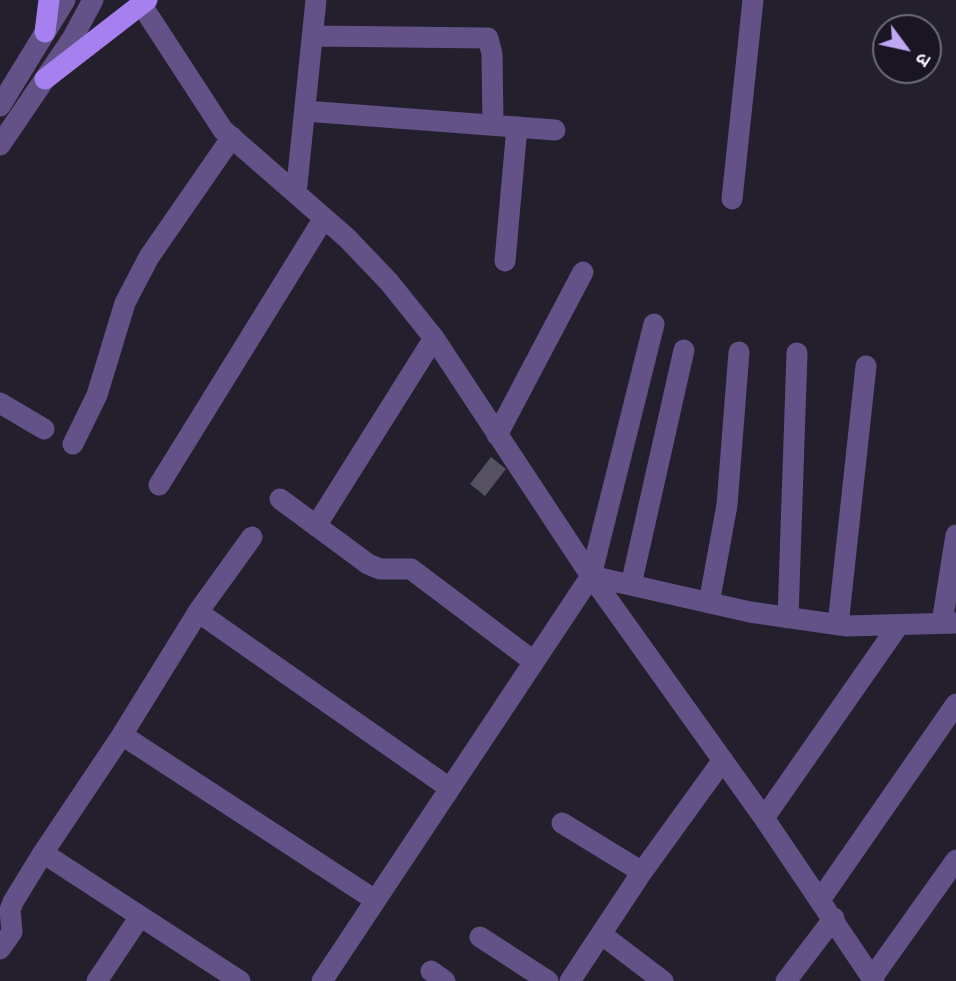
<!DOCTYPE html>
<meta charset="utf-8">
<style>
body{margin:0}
#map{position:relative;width:956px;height:981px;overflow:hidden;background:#231f2d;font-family:"Libre Baskerville","Noto Sans Devanagari",serif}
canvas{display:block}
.north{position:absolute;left:872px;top:14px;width:70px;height:70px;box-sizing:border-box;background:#1a1523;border:2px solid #6f6b77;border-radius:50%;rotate:123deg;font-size:19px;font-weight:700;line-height:28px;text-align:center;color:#eeebf6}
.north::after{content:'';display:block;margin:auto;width:24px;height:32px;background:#bfa8f4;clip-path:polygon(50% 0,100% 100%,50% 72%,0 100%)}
</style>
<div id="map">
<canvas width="956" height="981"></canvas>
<div class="north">उ</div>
</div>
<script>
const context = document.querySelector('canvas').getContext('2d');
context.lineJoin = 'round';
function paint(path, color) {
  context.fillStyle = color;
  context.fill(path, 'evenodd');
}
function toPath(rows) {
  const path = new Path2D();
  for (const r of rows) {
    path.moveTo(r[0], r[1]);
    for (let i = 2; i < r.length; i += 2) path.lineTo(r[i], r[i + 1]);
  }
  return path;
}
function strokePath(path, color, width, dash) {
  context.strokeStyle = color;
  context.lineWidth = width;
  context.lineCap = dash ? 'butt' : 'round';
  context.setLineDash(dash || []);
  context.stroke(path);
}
const building = toPath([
 [491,457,506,469,485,496,470,484]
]);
const minor = toPath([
 [141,4,223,130,347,238,389,282,434,338,591,576,764,818,874,981],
 [314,36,488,38,492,54,493,125],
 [0,106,65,0],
 [305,111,555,130],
 [0,145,72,39,93,0],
 [296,194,316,0],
 [732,199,753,0],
 [505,261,517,127],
 [0,403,44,429],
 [497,435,583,272],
 [73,444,97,395,125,303,149,257,232,137],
 [159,485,324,218],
 [280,499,368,564,380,569,411,569,533,661],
 [316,526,434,338],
 [591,576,654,324],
 [631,585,684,350],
 [709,603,727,505,739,352],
 [198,612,448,787],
 [788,618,797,353],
 [942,623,956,535],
 [838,625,866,366],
 [122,735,375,900],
 [764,818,898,626],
 [562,823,642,872],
 [43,853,240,981],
 [820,900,956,704],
 [601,934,663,981],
 [480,937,548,981],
 [0,949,12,932,10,910,13,902,43,853,122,735,198,612,252,537],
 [431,971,445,981],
 [872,978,956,860],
 [97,981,139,918],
 [322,981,591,576,750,612,847,626,956,623],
 [570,981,642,872,723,760],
 [786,981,834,918]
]);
const major = toPath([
 [45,32,49,0],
 [45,79,147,0]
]);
paint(building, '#555162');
strokePath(minor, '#635287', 21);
strokePath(major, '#a680ef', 21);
</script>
